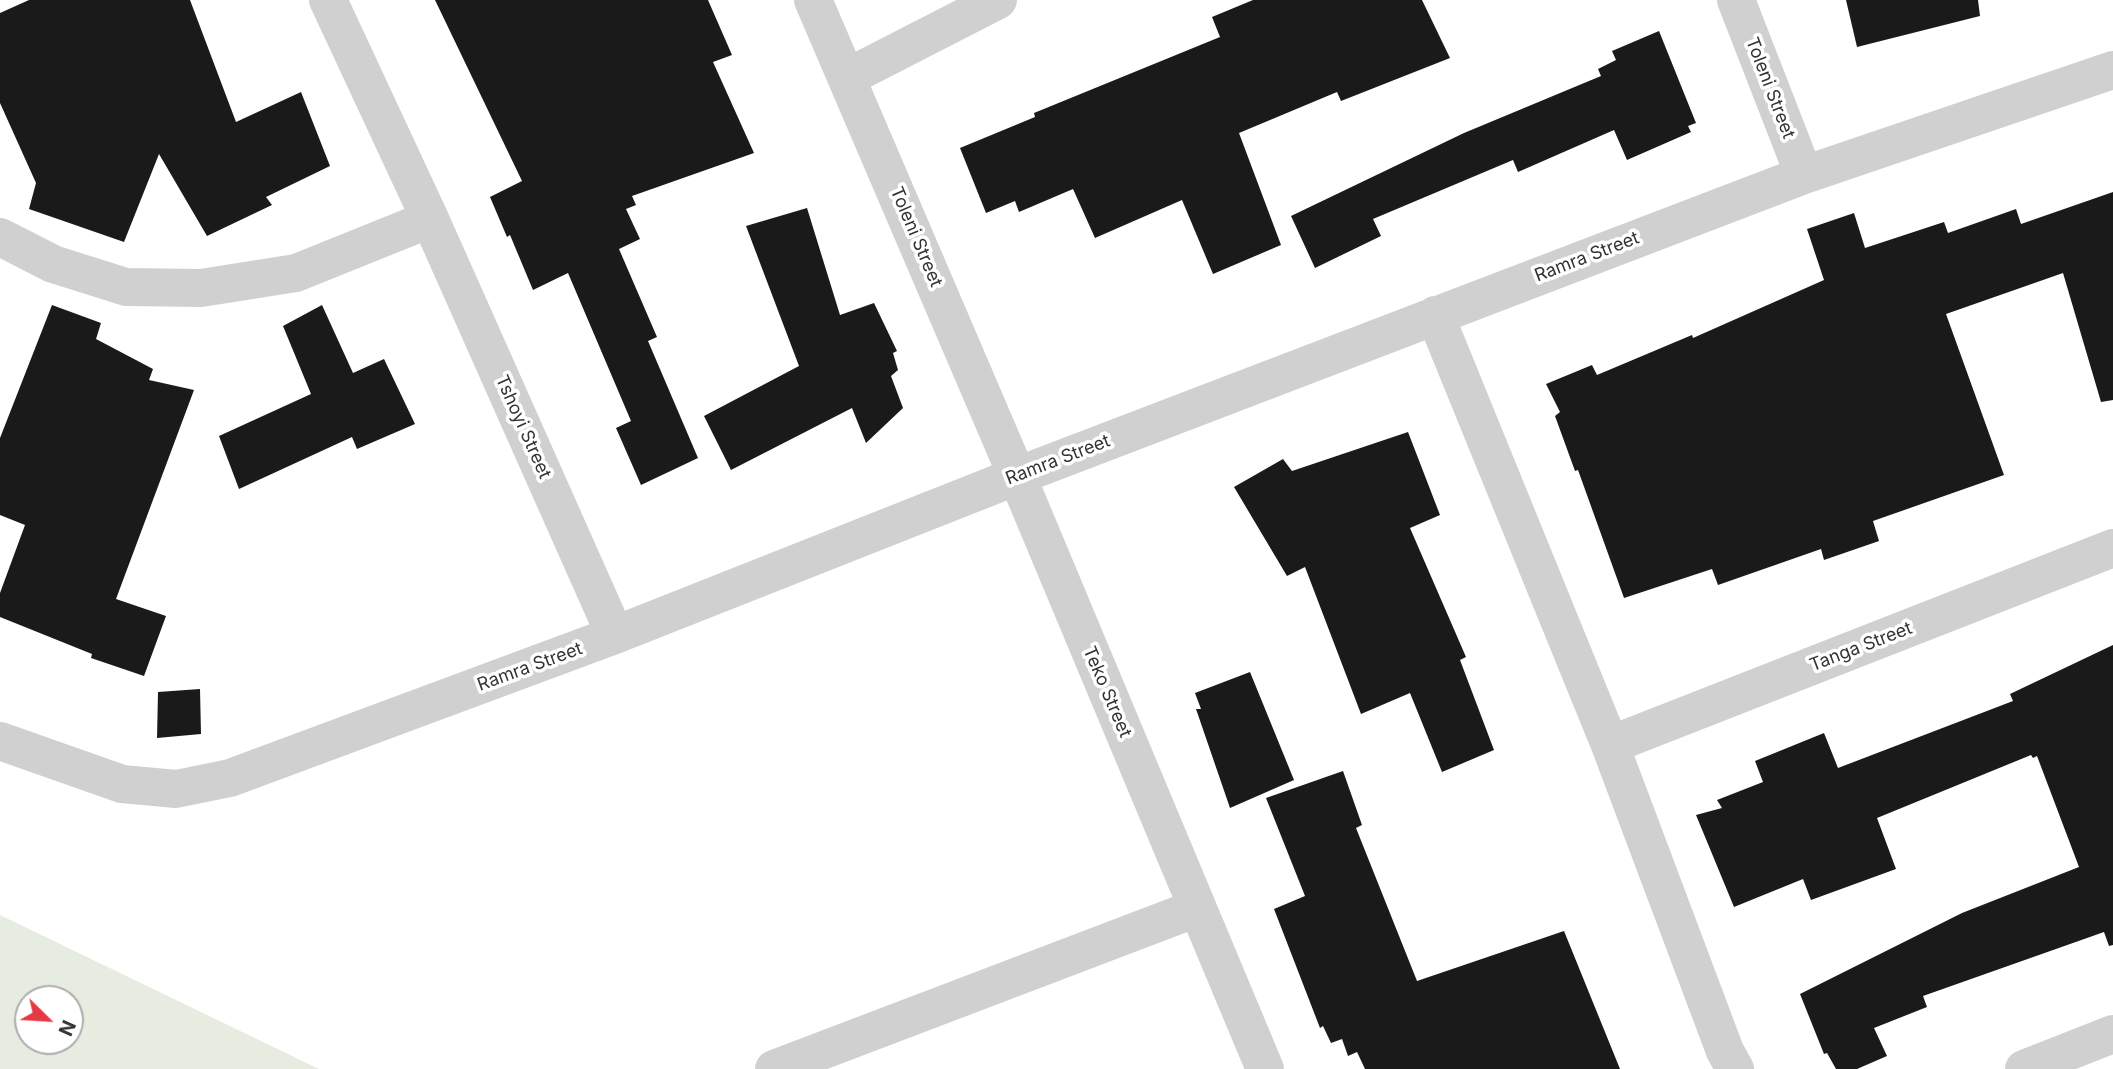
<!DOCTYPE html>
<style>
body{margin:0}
#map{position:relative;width:2113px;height:1069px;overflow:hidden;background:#fff;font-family:Inter,sans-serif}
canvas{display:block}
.north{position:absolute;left:14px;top:985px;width:70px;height:70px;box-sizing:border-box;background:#fff;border:2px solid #adadad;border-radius:50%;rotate:114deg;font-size:19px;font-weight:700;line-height:28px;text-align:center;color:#333}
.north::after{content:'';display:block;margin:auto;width:24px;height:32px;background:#e63946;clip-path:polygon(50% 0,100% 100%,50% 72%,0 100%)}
</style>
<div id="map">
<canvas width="2113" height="1069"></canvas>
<div class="north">N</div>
</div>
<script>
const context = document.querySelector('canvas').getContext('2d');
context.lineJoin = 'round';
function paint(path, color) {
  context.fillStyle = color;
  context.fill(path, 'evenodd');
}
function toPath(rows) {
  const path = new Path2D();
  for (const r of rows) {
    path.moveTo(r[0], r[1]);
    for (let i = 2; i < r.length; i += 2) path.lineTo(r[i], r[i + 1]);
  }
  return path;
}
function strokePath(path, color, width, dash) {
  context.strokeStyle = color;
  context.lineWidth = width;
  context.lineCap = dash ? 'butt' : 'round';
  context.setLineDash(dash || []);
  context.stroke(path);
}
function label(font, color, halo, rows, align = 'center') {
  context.font = font + ' Inter,sans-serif';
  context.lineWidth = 7;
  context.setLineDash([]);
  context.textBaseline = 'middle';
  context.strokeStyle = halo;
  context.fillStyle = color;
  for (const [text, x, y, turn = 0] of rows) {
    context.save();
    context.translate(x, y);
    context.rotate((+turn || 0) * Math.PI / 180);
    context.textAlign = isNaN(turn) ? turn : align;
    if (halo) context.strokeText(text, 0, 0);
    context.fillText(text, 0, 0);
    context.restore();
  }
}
const green = toPath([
 [0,915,319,1069,0,1069],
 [28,999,70,999,70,1041,28,1041]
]);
const building = toPath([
 [29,0,190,0,236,122,301,92,330,166,266,197,272,205,207,236,159,154,124,242,29,209,36,183,0,103,0,13],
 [435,0,708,0,732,55,713,62,754,153,632,196,636,205,626,209,640,239,619,249,657,337,648,341,698,458,641,485,616,428,631,421,568,273,533,290,510,235,507,237,490,197,522,181],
 [1253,0,1422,0,1450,58,1341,101,1337,92,1239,133,1281,245,1213,274,1182,200,1095,238,1073,189,1019,212,1015,201,986,213,960,148,1035,117,1034,113,1220,37,1212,17],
 [1846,0,1978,0,1980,16,1857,47],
 [1659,31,1696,123,1688,126,1691,132,1627,160,1614,130,1518,172,1513,160,1373,219,1381,236,1315,268,1291,216,1464,133,1601,76,1598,69,1616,60,1612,51],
 [2113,192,2113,400,2101,402,2063,273,1946,314,2004,475,1873,521,1879,541,1824,560,1821,549,1718,585,1712,569,1624,598,1578,470,1575,471,1555,416,1560,412,1546,384,1592,365,1597,375,1692,335,1693,338,1824,280,1807,229,1854,213,1865,248,1944,222,1948,233,2016,209,2021,224],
 [807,208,840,315,874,303,897,351,893,353,898,370,891,376,903,408,866,443,852,408,731,470,704,416,799,366,746,226],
 [52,305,101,323,96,339,153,369,149,380,194,390,116,599,166,616,144,676,91,658,92,654,0,617,0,593,25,525,0,515,0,438],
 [322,305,353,373,384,359,415,424,357,449,352,437,239,489,219,436,311,394,283,326],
 [1408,432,1440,515,1410,528,1466,657,1460,660,1494,750,1442,772,1410,693,1361,714,1305,567,1287,576,1234,487,1283,459,1292,471],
 [2113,645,2113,945,2109,946,2104,932,1923,996,1927,1007,1874,1028,1887,1056,1857,1069,1836,1069,1827,1053,1824,1054,1800,994,1962,913,2079,867,2037,756,2033,758,2031,755,1877,818,1896,869,1811,900,1803,879,1734,907,1696,815,1722,808,1717,800,1763,782,1755,761,1824,733,1838,768,2013,701,2010,694],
 [1250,672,1294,780,1230,808,1196,709,1201,709,1195,693],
 [200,689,201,734,157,738,158,692],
 [1343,771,1362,825,1356,828,1417,981,1564,931,1620,1069,1365,1069,1357,1052,1348,1056,1342,1039,1331,1043,1323,1026,1320,1028,1274,909,1305,896,1266,798]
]);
const minor = toPath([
 [328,0,430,219,615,635],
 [813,0,1017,476,1265,1069],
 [1736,0,1804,175],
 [848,77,998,0],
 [0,237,53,264,126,287,201,288,296,273,430,219],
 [1435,315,1610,745,1725,1051,1735,1069],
 [0,741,122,784,176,789,230,778,615,635,1017,476,1804,175,2113,70],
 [1610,745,2113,548],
 [774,1069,1197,908],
 [2024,1069,2113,1034]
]);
const streetNames = [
 ["Toleni Street",1770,88,69],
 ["Toleni Street",916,237,67],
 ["Ramra Street",1587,257,-21],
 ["Tshoyi Street",523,427,66],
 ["Ramra Street",1058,460,-21],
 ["Tanga Street",1861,647,-21],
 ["Ramra Street",530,667,-20],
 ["Teko Street",1107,692,67]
];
paint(green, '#e6ecdf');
paint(building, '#1a1a1a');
strokePath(minor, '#d0d0d0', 38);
label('18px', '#333', '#fff', streetNames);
</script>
